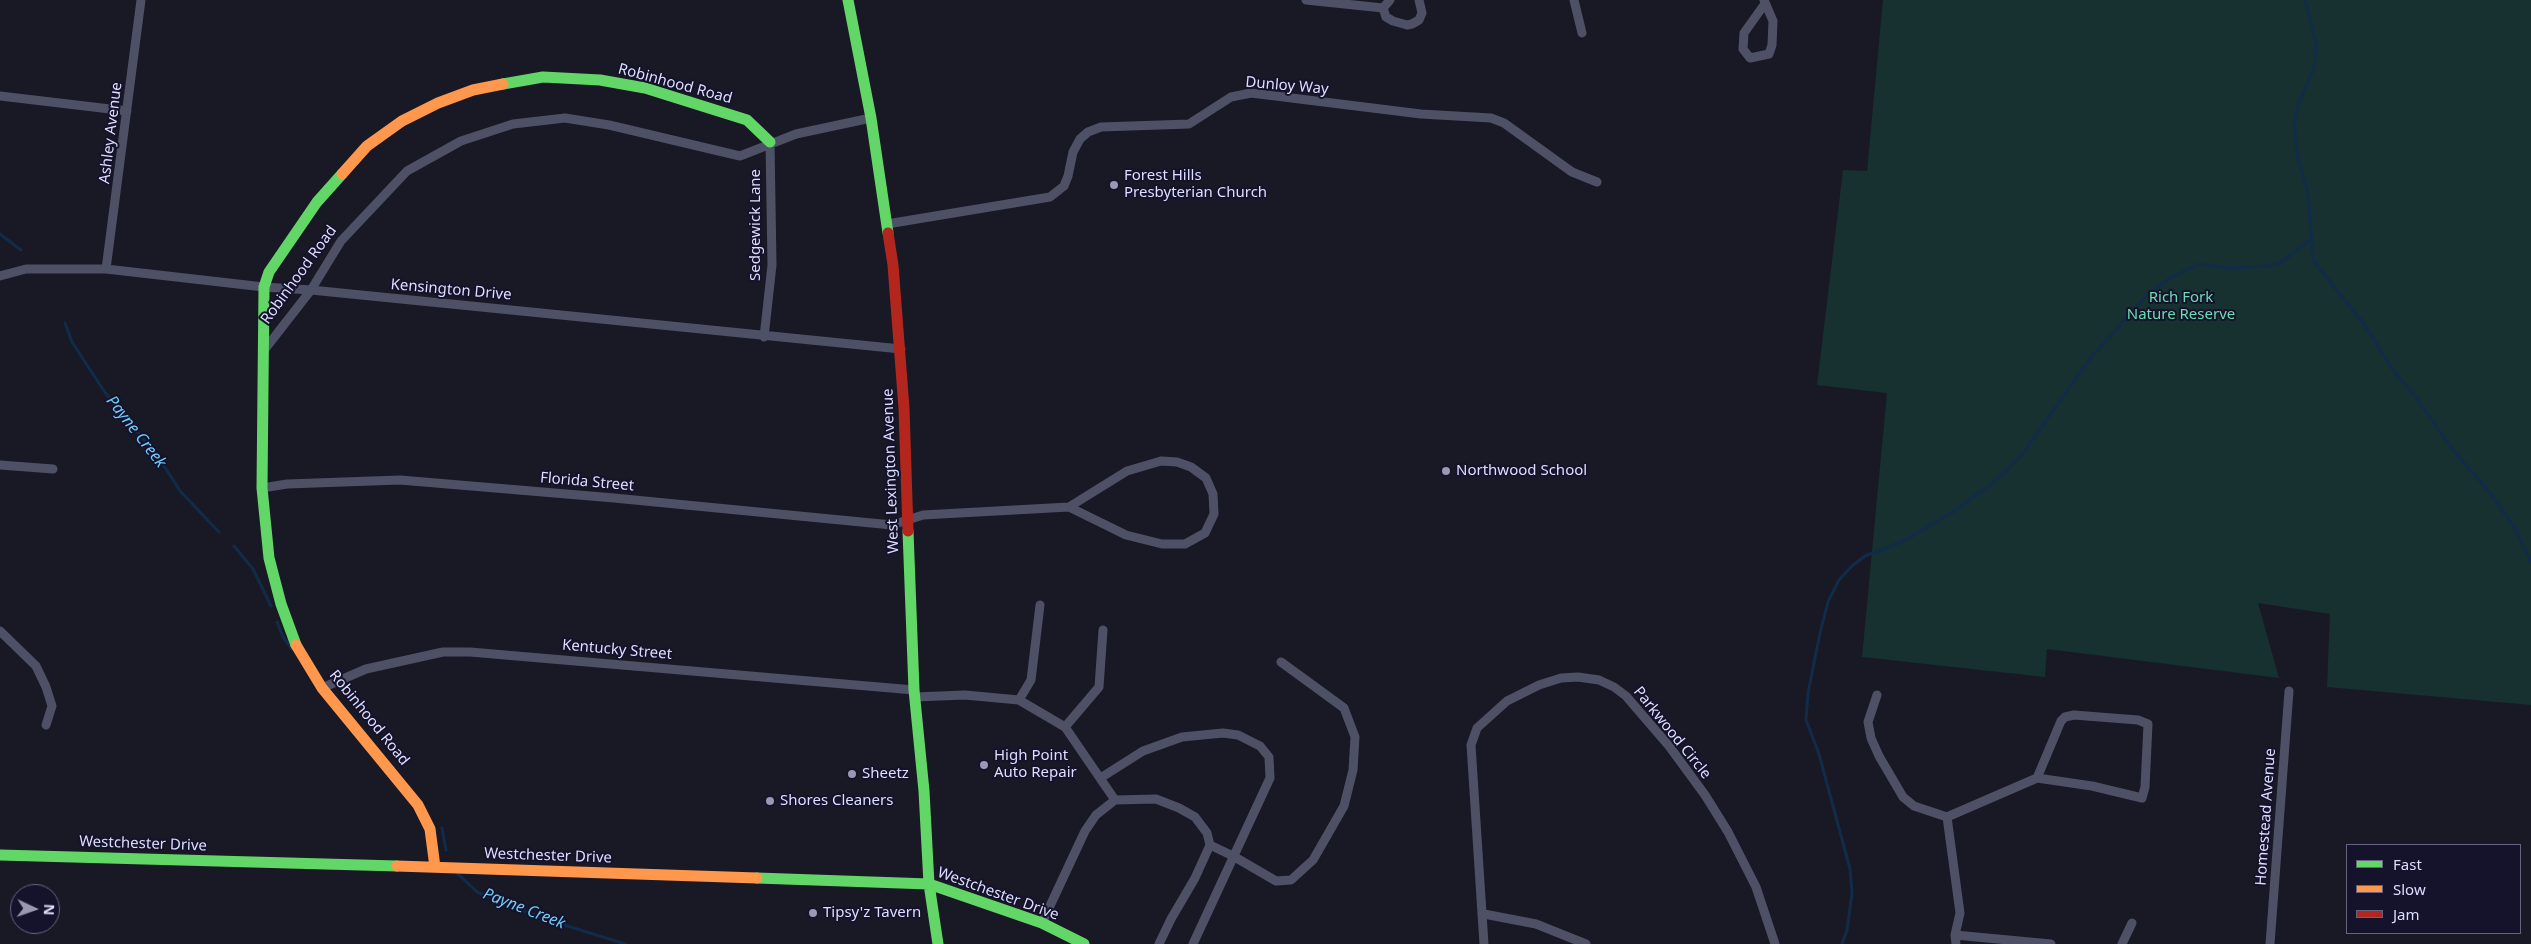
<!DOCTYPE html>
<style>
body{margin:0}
#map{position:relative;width:2531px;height:944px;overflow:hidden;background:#191925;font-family:"Noto Sans",sans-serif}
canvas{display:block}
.legend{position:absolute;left:2346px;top:844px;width:175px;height:90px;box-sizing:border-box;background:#14132b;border:1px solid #65647f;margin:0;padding:6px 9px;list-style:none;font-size:15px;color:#dedefe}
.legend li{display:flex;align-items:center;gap:10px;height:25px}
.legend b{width:25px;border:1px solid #65647f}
.north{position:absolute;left:10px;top:884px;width:50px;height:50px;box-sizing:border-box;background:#14132b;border:1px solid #65647f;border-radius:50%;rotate:93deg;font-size:14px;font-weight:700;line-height:20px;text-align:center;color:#dedefe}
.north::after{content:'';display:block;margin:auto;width:18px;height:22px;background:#9999b2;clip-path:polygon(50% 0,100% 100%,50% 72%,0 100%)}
</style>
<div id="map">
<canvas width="2531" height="944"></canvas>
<ul class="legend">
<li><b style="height:6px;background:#63d668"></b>Fast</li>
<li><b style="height:6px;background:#ff974d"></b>Slow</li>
<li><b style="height:6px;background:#b3261e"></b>Jam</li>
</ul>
<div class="north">N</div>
</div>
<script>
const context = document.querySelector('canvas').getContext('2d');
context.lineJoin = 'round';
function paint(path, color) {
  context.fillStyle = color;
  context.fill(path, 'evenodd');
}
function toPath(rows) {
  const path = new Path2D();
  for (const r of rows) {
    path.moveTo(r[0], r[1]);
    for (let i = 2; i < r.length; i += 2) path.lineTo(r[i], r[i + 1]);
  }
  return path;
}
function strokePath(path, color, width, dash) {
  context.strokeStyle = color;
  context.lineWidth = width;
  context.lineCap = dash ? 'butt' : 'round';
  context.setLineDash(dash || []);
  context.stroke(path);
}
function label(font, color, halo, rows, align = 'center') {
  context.font = font + ' "Noto Sans",sans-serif';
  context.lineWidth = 4;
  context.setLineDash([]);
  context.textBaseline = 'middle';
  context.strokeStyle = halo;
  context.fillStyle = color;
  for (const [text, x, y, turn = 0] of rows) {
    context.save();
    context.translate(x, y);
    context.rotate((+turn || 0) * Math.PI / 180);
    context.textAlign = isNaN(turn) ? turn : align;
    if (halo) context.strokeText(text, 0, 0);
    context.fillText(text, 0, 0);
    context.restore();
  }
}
const green = toPath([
 [1883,0,2531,0,2531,705,2327,687,2330,614,2258,603,2279,678,2047,649,2045,677,1862,657,1887,393,1817,385,1843,170,1867,171]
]);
const stream = toPath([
 [2305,0,2316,43,2314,68,2298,105,2294,125,2298,159,2308,193,2313,260,2366,327,2393,370,2415,396,2453,450,2491,494,2514,527,2531,562],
 [0,234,21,250],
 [65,323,72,342,104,391,158,457,181,492,219,532],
 [234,546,253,569,271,606],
 [277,622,283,637,292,649],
 [442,828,446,850],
 [458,874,477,892,542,918,625,944],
 [1842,944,1847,930,1852,893,1850,869,1819,754,1806,720,1808,693,1820,633,1828,602,1839,580,1852,566,1865,556,1904,541,1956,510,1995,481,2021,456,2089,360,2148,294,2172,277,2199,264,2228,268,2268,266,2280,263,2310,240]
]);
const street = toPath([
 [1306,0,1383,8],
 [1574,0,1582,33],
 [1764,0,1773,21,1772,45,1769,54,1750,58,1743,49,1744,33,1764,5],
 [1383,8,1386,17,1393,21,1407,25,1412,24,1419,20,1422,13,1419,0],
 [1383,8,1390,0],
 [0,96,127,111],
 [887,224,1050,197,1064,186,1068,176,1073,152,1080,139,1088,132,1101,127,1189,124,1231,97,1251,93,1421,114,1491,118,1504,123,1572,172,1597,182],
 [106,269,141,0],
 [0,276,26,269,106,269,264,287,311,290,901,349],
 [764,337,772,265,770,142],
 [265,349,311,290,341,241,407,171,461,141,513,124,565,118,609,125,740,156,796,134,871,118],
 [1161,461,1177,462,1191,467,1206,478,1213,494,1214,514,1205,533,1185,544,1162,544,1126,535,1069,507,1127,471,1161,461],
 [0,465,53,469],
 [262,488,287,484,400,480,614,498,892,525,923,515,1069,507],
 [1103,630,1099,687,1065,727,1115,800,1156,799,1179,808,1195,817,1207,833,1210,845,1195,878,1171,919,1159,944],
 [0,631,36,666,46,687,52,706,46,725],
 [322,688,366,669,443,652,470,652,914,690],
 [1877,695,1868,722,1871,738,1879,756,1903,797,1914,806,1947,817,2037,778,2092,786,2142,798,2145,787,2148,724,2138,720,2074,715,2065,717,2061,721,2037,778],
 [915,697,965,695,1019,700,1065,727],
 [1019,700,1031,680,1040,605],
 [1102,777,1143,751,1182,737,1223,733,1238,735,1260,746,1269,757,1270,778,1193,944],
 [1947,817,1960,913,1955,935,1956,944],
 [1210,845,1233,856,1276,881,1291,880,1313,860,1344,806,1353,770,1355,737,1344,708,1281,662],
 [1484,914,1536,924,1586,944],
 [1042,923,1085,831,1096,815,1115,800],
 [1955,935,2051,944],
 [1484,944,1471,745,1477,728,1507,701,1539,685,1561,678,1578,677,1599,680,1614,687,1626,696,1669,746,1705,795,1728,832,1756,887,1775,944],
 [2122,944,2132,923],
 [2270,944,2289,691]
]);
const fast = toPath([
 [848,0,871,118,888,233],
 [503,84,543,77,600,80,645,88,747,120,770,142],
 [908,531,914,690,924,791,929,884,938,944],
 [296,645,281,604,269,558,262,488,264,287,269,272,317,202,342,174],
 [0,855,397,866],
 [757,878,929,884,1042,923,1084,944]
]);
const slow = toPath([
 [342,174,367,146,402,121,438,103,473,90,503,84],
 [296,645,322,688,418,805,430,829,435,867],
 [397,866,757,878]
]);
const jam = toPath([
 [888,233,893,265,904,408,908,531]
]);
const markers = [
 [1114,185,5,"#9999b2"],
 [1446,471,5,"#9999b2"],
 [984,765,5,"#9999b2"],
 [852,774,5,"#9999b2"],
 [770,801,5,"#9999b2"],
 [813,913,5,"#9999b2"]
];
const streetNames = [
 ["Robinhood Road",675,84,15],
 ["Dunloy Way",1287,86,5],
 ["Ashley Avenue",111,133,-83],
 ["Sedgewick Lane",756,225,-90],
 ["Robinhood Road",299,275,-54],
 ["Kensington Drive",451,290,5],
 ["West Lexington Avenue",891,471,-92],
 ["Florida Street",587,482,5],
 ["Kentucky Street",617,650,5],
 ["Robinhood Road",369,718,51],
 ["Parkwood Circle",1672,733,51],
 ["Homestead Avenue",2266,817,-86],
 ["Westchester Drive",143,844,2],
 ["Westchester Drive",548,856,2],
 ["Westchester Drive",998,894,20]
];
const poiNames = [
 ["Forest Hills",1124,176],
 ["Presbyterian Church",1124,193],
 ["Northwood School",1456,471],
 ["High Point",994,756],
 ["Auto Repair",994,773],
 ["Sheetz",862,774],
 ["Shores Cleaners",780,801],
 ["Tipsy'z Tavern",823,913]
];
const parkNames = [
 ["Rich Fork",2181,298],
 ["Nature Reserve",2181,315]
];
const waterNames = [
 ["Payne Creek",136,432,52],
 ["Payne Creek",524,909,21]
];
paint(green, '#16312f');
strokePath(stream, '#112c49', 3);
strokePath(street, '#4e5066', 9);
strokePath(fast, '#63d668', 11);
strokePath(slow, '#ff974d', 11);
strokePath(jam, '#b3261e', 11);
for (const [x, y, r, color] of markers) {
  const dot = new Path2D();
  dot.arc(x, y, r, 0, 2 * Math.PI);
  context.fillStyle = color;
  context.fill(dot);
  strokePath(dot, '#14132b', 2);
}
label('15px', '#dedefe', '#14132b', streetNames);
label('15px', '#dedefe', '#14132b', poiNames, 'left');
label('15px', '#6bdcb2', '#14132b', parkNames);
label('italic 16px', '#71cbf9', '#14132b', waterNames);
</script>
